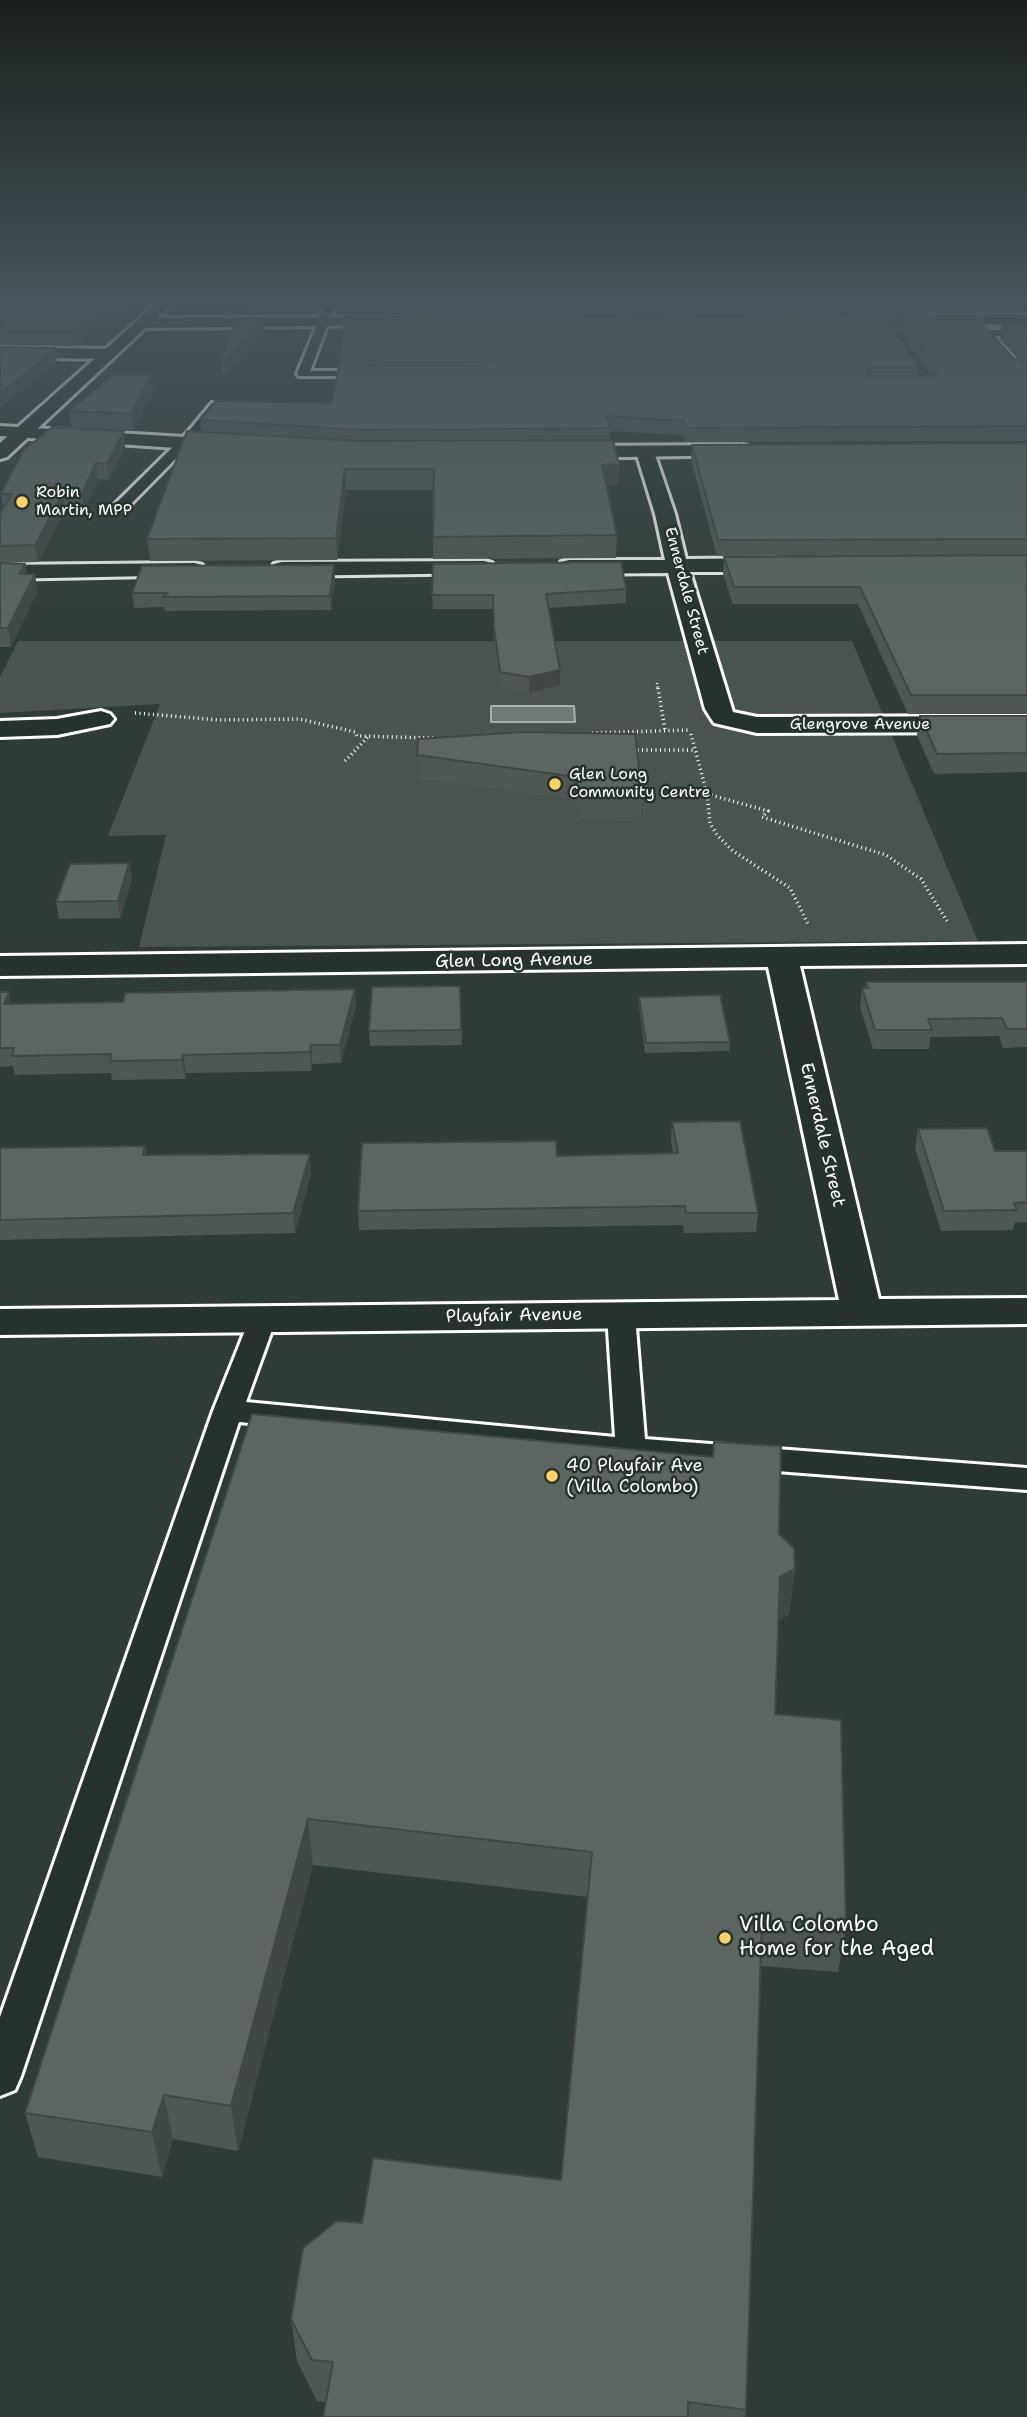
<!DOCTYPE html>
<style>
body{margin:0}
canvas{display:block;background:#2f3b35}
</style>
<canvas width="1027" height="2417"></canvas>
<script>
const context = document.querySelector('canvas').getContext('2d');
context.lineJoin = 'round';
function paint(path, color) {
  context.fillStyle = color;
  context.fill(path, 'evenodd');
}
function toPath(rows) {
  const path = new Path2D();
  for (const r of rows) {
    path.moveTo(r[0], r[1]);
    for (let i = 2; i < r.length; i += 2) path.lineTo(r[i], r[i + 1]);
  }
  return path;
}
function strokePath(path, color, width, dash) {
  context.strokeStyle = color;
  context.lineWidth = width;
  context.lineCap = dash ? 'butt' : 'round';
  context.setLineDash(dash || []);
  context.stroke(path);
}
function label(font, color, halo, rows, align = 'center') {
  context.font = font + ' "Shantell Sans",sans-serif';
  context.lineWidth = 5;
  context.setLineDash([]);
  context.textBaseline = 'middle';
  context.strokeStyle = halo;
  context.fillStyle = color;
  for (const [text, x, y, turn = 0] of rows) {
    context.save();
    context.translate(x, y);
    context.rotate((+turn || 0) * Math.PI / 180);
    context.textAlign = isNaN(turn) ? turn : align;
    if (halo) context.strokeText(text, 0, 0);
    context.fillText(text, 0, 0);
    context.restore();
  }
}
const green = toPath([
 [18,641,852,641,978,941,139,947,166,835,108,836,160,704,0,713,0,677]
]);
const water = toPath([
 [491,706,574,706,575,722,491,722,491,706]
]);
const pathFar1 = toPath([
 [657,683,658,690]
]);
const path = toPath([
 [658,688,665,730],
 [135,713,219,720,299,719,355,732,357,736,433,738],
 [592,733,688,730],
 [691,734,707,794,710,823,717,835,733,851,790,888,808,924],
 [633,750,695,750],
 [345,761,368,737],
 [707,794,768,811,762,817,886,855,921,879,947,921]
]);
const service = toPath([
 [325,305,335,305,310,371,374,371,380,374,378,376,299,376,297,374,325,305],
 [842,305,852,305,848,316,850,322,842,322,838,316,842,305],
 [1027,330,1027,336,994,336,1021,366,1027,366,1027,372,1014,371,980,333,985,330,1027,330],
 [212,403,222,406,195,439,125,510,115,510,115,504,187,433,212,403],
 [621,1306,631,1309,635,1315,645,1439,1027,1468,1027,1490,631,1460,239,1422,21,2076,15,2090,0,2096,0,2017,213,1411,252,1313,262,1310,272,1313,276,1319,246,1402,615,1437,607,1315,611,1309,621,1306]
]);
const minor = toPath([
 [931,315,1027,315,1027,325,926,323,923,320,931,315],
 [395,317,400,319,403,322,400,325,144,328,136,323,144,318,395,317],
 [0,347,106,349,114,354,106,359,0,357,0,347],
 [645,446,654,452,675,514,686,559,775,558,783,560,786,565,783,570,775,572,690,572,733,712,757,717,1027,716,1027,732,757,733,714,723,705,709,668,573,569,574,561,572,558,567,561,562,569,560,665,560,655,514,636,452,645,446],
 [484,561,492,563,495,568,492,573,282,576,274,574,271,569,274,564,282,562,484,561],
 [194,563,202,565,205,570,202,575,0,579,0,565,194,563],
 [101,711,110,714,114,719,110,724,57,735,0,737,0,721,57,719,101,711],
 [1027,944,1027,964,800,966,879,1299,1027,1298,1027,1324,0,1335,0,1309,839,1300,768,967,0,976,0,956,1027,944]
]);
const tertiary = toPath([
 [0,426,235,440,244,446,235,452,0,436,0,426],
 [743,445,750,447,752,451,750,455,565,458,556,452,565,446,743,445]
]);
const secondary = toPath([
 [155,305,170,305,7,457,0,459,0,443,155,305]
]);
const wall = toPath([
 [0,305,121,305,74,346,0,345],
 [335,305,841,305,836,313,348,315,348,311,336,311],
 [853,305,1027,305,1026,312,852,313],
 [985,315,984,326,1014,359,1019,360,1000,339,1002,326,1027,325,1027,441,685,442,683,435,610,431,609,440,619,464,618,485,606,486,617,535,616,558,433,559,434,490,346,490,337,560,150,561,147,539,201,431,200,420,332,403,341,365,341,355,344,317],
 [896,331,901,333,931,376,918,376,919,367,894,332],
 [265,330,225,375,222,373,221,360],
 [153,391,133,431,72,428,69,411],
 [124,431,125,447,109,480,98,479,84,510,65,510,38,562,0,563,0,514,3,508,1,494],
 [1027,443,1027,714,908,714,858,604,733,604,723,574,724,557,963,555,717,556,691,460,692,445],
 [0,563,25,564,27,574,35,574,37,592,11,647,0,647],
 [334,565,335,579,331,610,165,611,164,607,134,608,132,593],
 [626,589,626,603,549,608,560,685,529,693,500,687,494,643,493,609,433,609,432,595],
 [920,716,1027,716,1027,772,934,774,917,735],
 [523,732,642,794,641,817,579,818,576,800,418,778,417,755],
 [129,863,132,880,120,918,59,919,56,902],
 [866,982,1027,982,1027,1047,1003,1048,999,1036,930,1037,929,1049,873,1049,860,1007,862,988,865,988],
 [460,986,462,1045,370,1046,369,1031],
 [0,992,11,1004,356,1007,341,1063,312,1064,311,1071,186,1073,185,1079,112,1080,111,1073,15,1075,13,1066,0,1067],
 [639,997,730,1042,729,1051,645,1053,639,1006],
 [672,1122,758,1213,756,1232,684,1233,683,1225,359,1230,358,1211,557,1156,673,1154,671,1141],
 [918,1129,995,1151,1027,1151,1027,1222,1015,1222,1013,1230,941,1231,915,1148],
 [145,1146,146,1155,311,1173,295,1233,0,1240,0,1148],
 [252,1414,779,1534,795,1569,789,1614,778,1621,775,1714,846,1927,838,1972,760,1966,746,2410,745,2417,323,2417,326,2402,317,2401,297,2361,291,2319,362,2223,561,2180,588,1897,313,1865,238,2151,173,2139,162,2177,38,2157,25,2113]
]);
const shadedWall = toPath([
 [106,305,121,305,74,346,73,333],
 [244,305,324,305,320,311,245,315],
 [837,305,841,305,836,313],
 [985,315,984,328,980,322],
 [264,318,265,330,225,375,224,362],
 [897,319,896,331,889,335,890,322],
 [55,348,57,361,0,409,0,394],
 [872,367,870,380,865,382,866,369],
 [151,375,153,391,133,431,131,414],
 [124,431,125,447,109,480,107,464],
 [96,463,98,479,84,510,82,493],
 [619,464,618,485,601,486,602,465],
 [345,469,346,490,337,560,336,538],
 [63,493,65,510,38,562,35,545],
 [25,564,28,581,19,574],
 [334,565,335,579,331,610,330,596],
 [35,574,37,592,11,647,8,628],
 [560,670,560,685,529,693,529,677],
 [129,863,132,880,120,918,118,901],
 [355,989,356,1007,341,1063,340,1045],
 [9,992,12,1011,4,1004],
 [311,1045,312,1064,311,1071,310,1052],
 [183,1055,186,1073,185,1079,182,1060],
 [310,1154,311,1173,295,1233,293,1213],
 [795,1569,789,1614,775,1623,780,1577],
 [308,1819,313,1865,238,2151,231,2106],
 [164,2095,173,2139,162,2177,152,2132]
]);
const building = toPath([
 [0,305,106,305,73,333,0,333,0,305],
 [985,315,980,322,1014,359,1027,361,1027,426,686,428,684,421,607,416,610,428,362,430,200,420,216,401,332,403,339,365,484,366,492,361,484,355,341,355,344,317,985,315],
 [897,319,903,321,938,369,938,376,867,376,866,369,872,367,919,367,889,326,890,322,897,319],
 [238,318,264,318,224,362,221,360,238,318],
 [1027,325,1027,350,1024,350,1002,326,1027,325],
 [0,347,55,348,0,394,0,347],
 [114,375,151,375,131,414,69,411,114,375],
 [52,427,124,431,107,464,96,463,82,493,63,493,35,545,0,546,0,514,12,494,1,494,23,451,52,427],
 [187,431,362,441,613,440,619,464,602,465,617,535,433,537,434,469,345,469,336,538,147,539,187,431],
 [1027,443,1027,539,718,540,692,445,1027,443],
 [1027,555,1027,695,911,695,860,587,734,587,724,557,1027,555],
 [621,562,626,589,546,594,560,670,529,677,500,672,494,628,493,595,432,595,433,564,621,562],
 [0,563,25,564,19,574,35,574,8,628,0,628,0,563],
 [334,565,330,596,163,597,168,593,132,593,142,566,334,565],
 [920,716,1027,716,1027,753,937,754,920,716],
 [523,732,635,734,642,794,579,795,576,777,417,755,418,739,523,732],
 [129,863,118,901,56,902,70,864,129,863],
 [866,982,1027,982,1027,1029,1007,1029,1002,1018,928,1019,932,1030,875,1030,862,988,868,988,866,982],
 [460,986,461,1030,369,1031,372,987,460,986],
 [355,989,340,1045,311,1045,310,1052,183,1055,182,1060,110,1061,111,1054,12,1056,14,1048,0,1048,0,992,9,992,4,1004,123,1002,125,993,355,989],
 [720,995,730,1042,646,1043,639,997,720,995],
 [740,1121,758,1213,686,1213,685,1206,358,1211,362,1143,556,1141,557,1156,678,1153,672,1122,740,1121],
 [987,1128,995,1151,1027,1151,1027,1202,1014,1203,1017,1210,944,1211,918,1129,987,1128],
 [145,1146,143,1155,310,1154,293,1213,0,1220,0,1148,145,1146],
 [252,1414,713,1457,714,1442,781,1446,779,1534,794,1548,795,1569,780,1577,775,1714,841,1720,846,1927,762,1920,746,2410,688,2402,688,2417,323,2417,333,2362,312,2360,291,2319,303,2248,337,2221,362,2223,373,2158,561,2180,592,1852,308,1819,231,2106,164,2095,152,2132,25,2113,252,1414]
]);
const markers = [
 [22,502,7,"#ffd166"],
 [555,784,7,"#ffd166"],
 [552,1476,7,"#ffd166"],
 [725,1938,7,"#ffd166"]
];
const farPoinames = [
 ["Robin",36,493],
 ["Martin, MPP",36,511],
 ["Glen Long",569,775],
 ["Community Centre",569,793]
];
const farStreetnames = [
 ["Ennerdale Street",686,591,75],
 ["Glengrove Avenue",860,725]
];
const streetNames = [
 ["Glen Long Avenue",514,961,-1],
 ["Ennerdale Street",822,1135,77],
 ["Playfair Avenue",514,1316,-1]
];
const poiNames = [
 ["40 Playfair Ave",566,1466],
 ["(Villa Colombo)",566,1487]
];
const nearPoinames = [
 ["Villa Colombo",739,1926],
 ["Home for the Aged",739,1950]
];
paint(green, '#4a544f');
paint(water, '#707975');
strokePath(water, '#a9afac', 2);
strokePath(service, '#fff', 6);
strokePath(minor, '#fff', 6);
strokePath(tertiary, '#fff', 6);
strokePath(secondary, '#fff', 6);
strokePath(pathFar1, '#fff', 2.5, [1, 2.5]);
strokePath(path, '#fff', 3.5, [1, 3.5]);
paint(service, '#26332d');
paint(minor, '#26332d');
paint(tertiary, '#26332d');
paint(secondary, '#26332d');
paint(wall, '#4e5853');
paint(shadedWall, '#404744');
paint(building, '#5b6661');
strokePath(building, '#404744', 2);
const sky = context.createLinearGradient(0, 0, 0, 643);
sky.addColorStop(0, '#1a201d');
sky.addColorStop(0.47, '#47555c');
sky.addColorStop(1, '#47555c00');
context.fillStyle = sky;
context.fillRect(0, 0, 1027, 643);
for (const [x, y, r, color] of markers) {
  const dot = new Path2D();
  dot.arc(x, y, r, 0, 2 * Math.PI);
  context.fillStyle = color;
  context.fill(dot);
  strokePath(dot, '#26332d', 2.5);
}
label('16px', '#fff', '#26332d', farPoinames, 'left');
label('16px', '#fff', '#26332d', farStreetnames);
label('18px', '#fff', '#26332d', streetNames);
label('18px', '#fff', '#26332d', poiNames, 'left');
label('21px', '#fff', '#26332d', nearPoinames, 'left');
</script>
